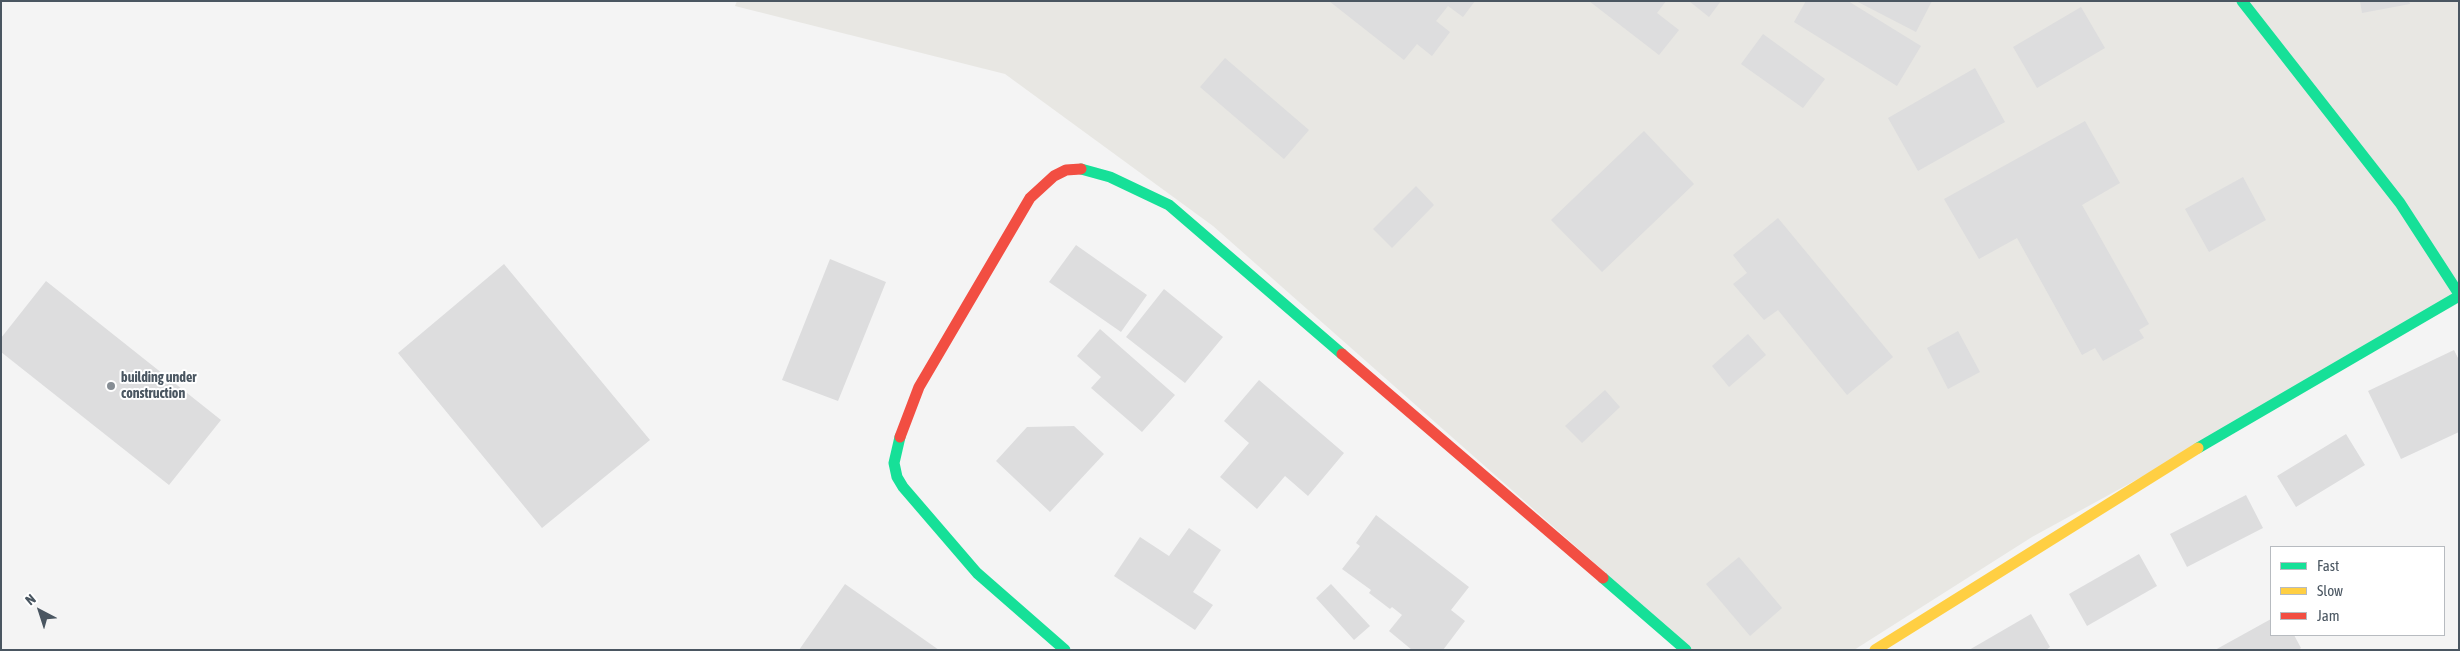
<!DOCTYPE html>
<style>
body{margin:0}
#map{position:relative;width:2460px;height:651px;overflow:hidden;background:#f4f4f4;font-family:"Asap Condensed",sans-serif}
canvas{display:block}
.frame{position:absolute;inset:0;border:2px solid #4a5661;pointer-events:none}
.legend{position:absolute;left:2270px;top:546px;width:175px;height:90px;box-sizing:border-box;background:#fff;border:1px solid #b7bbc0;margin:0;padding:6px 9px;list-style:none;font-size:15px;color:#4a5661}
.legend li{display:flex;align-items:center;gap:10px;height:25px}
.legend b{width:25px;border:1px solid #b7bbc0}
.north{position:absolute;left:15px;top:586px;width:50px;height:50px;-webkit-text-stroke:4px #fff;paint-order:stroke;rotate:320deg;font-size:14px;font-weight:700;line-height:20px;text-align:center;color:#4a5661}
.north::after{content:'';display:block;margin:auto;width:18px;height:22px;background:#4a5661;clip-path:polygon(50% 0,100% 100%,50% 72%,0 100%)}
</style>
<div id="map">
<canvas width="2460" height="651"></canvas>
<div class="frame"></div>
<ul class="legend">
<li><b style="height:6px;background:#16e098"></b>Fast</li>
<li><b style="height:6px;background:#ffcf43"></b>Slow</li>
<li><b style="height:6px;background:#f24e42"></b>Jam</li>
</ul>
<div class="north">N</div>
</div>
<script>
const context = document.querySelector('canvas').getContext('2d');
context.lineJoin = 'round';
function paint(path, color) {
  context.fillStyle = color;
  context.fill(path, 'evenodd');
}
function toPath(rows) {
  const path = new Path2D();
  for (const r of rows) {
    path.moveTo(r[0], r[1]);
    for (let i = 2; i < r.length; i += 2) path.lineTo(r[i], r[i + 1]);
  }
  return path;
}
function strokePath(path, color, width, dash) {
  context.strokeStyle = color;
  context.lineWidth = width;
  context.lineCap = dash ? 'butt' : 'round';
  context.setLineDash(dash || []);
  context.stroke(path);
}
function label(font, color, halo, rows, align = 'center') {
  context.font = font + ' "Asap Condensed",sans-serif';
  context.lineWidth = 4;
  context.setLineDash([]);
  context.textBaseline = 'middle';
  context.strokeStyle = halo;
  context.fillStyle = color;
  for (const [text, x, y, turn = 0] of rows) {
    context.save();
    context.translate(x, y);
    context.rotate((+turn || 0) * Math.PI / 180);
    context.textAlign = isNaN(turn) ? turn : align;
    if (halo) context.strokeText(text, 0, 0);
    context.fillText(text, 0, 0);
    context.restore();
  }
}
const commercial = toPath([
 [737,1,2459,1,2459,303,2032,537,1854,650,1693,650,1213,226,1005,74,735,6]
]);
const building = toPath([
 [1329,1,1475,1,1463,17,1448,6,1436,21,1450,32,1432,56,1417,44,1404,60],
 [1589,1,1666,1,1657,13,1679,30,1659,55],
 [1689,1,1721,1,1709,17],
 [1806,1,1848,1,1921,46,1897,86,1794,22],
 [1856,1,1932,1,1916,32],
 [2360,1,2409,1,2410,4,2362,13],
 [2081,7,2105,48,2037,88,2013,47],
 [1763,34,1825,79,1803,108,1741,64],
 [1225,58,1309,130,1284,159,1200,87],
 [1975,68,2005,122,1918,171,1888,118],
 [2085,121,2120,183,2082,205,2149,324,2139,330,2144,338,2103,361,2095,348,2082,355,2017,238,1979,259,1944,199],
 [1644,131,1694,184,1602,272,1551,220],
 [2243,177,2266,220,2209,252,2185,209],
 [1416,186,1434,205,1392,248,1373,229],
 [1778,218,1893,357,1847,395,1778,310,1764,320,1733,284,1747,273,1733,255],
 [1076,245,1147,295,1121,332,1049,282],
 [830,259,886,282,838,401,782,380],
 [504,264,650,440,542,528,398,353],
 [46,281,221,420,169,485,1,352,1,338],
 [1164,289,1223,337,1185,383,1126,337],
 [1100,329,1175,395,1142,432,1091,388,1101,377,1077,356],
 [1958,331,1980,372,1948,389,1927,348],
 [1748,334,1766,355,1729,387,1712,366],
 [2454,350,2459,360,2459,432,2401,459,2368,391],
 [1259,380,1344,453,1308,496,1285,476,1257,509,1220,477,1249,443,1224,421],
 [1605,390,1620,407,1582,443,1565,426],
 [1074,426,1104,454,1050,512,996,461,1027,427],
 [2346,434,2365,465,2296,507,2277,476],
 [2246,495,2263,528,2187,567,2170,534],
 [1376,515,1469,587,1451,610,1465,621,1443,650,1412,650,1389,631,1402,615,1392,607,1390,609,1369,593,1371,590,1342,569,1360,546,1356,543],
 [1189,528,1221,550,1193,592,1213,605,1195,630,1114,576,1140,537,1169,556],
 [2139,554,2157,586,2087,626,2069,594],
 [1739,557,1782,608,1750,636,1706,584],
 [845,584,939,650,799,650],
 [1331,584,1370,626,1354,640,1316,598],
 [2031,614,2050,647,2046,650,1969,650],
 [2271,619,2271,635,2294,635,2301,648,2298,650,2215,650]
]);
const fast = toPath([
 [2242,1,2400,203,2459,294],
 [1081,169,1110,177,1169,205,1342,354],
 [900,437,894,463,897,477,903,487,977,573,1065,650],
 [2198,448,2459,296],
 [1603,578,1686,650]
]);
const slow = toPath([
 [1875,650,2198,448]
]);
const jam = toPath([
 [1342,354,1603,578],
 [900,437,919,387,1030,198,1054,176,1066,170,1081,169]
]);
const markers = [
 [111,386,5,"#868d94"]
];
const poiNames = [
 ["building under",121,378],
 ["construction",121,394]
];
paint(commercial, '#e8e7e3');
paint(building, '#ddddde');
strokePath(fast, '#16e098', 11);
strokePath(slow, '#ffcf43', 11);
strokePath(jam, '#f24e42', 11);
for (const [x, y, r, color] of markers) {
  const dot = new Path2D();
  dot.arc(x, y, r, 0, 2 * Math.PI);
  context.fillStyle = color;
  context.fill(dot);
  strokePath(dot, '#fff', 2);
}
label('bold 14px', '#4a5661', '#fff', poiNames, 'left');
</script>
